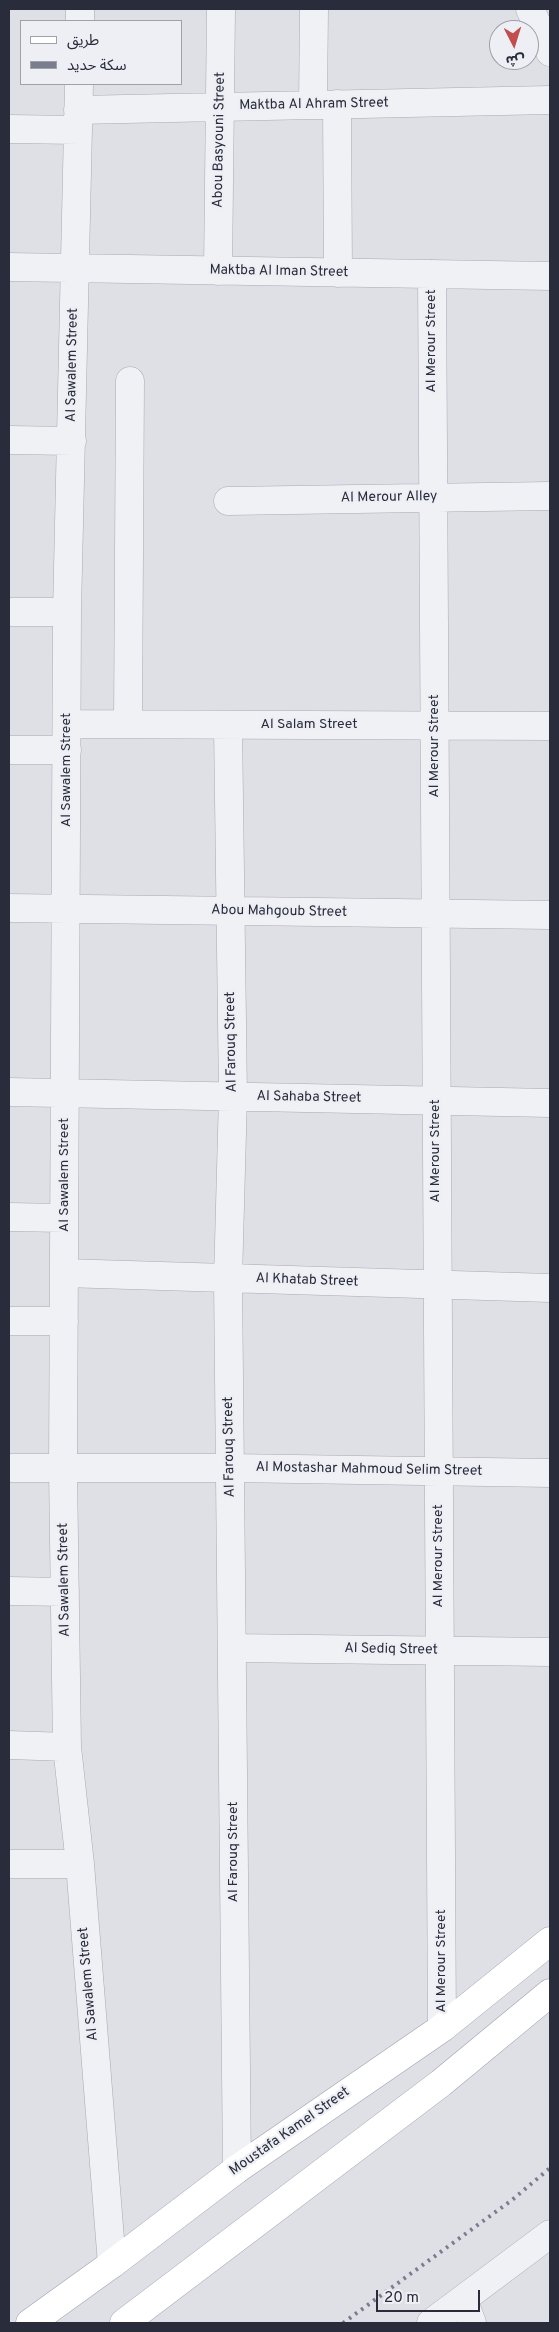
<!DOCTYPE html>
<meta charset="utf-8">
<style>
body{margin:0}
#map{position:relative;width:559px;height:2332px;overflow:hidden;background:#dee0e6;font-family:Overpass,"Noto Sans Arabic",sans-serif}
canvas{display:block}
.frame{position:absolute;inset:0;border:10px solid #282c3b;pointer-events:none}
.legend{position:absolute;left:20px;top:20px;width:162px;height:65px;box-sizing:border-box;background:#edeff4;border:1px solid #9ea1aa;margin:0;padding:6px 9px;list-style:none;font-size:15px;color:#282c3b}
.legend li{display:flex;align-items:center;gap:10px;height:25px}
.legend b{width:25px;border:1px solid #9ea1aa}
.north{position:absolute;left:489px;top:20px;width:50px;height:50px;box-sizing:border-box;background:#edeff4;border:1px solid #9ea1aa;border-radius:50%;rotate:175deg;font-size:14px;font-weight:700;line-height:20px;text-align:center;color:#282c3b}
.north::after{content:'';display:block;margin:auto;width:18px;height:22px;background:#c14e4d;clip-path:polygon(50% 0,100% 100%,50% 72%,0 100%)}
.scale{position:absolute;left:376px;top:2290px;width:104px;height:22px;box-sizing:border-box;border:2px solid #282c3b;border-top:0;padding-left:6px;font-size:15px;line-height:18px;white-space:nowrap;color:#282c3b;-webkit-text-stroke:4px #edeff4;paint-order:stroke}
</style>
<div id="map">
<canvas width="559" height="2332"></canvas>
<div class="frame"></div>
<ul class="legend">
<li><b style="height:6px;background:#fff"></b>طريق</li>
<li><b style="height:6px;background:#797d8e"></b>سكة حديد</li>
</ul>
<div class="north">ش</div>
<div class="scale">20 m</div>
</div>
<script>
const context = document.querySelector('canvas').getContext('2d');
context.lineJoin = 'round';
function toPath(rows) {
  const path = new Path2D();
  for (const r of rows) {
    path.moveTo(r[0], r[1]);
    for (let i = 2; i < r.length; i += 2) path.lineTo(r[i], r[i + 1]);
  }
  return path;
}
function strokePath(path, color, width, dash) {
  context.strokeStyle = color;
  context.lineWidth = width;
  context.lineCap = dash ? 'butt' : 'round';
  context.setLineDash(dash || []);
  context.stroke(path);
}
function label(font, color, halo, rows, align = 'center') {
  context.font = font + ' Overpass,sans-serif';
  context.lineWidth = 4.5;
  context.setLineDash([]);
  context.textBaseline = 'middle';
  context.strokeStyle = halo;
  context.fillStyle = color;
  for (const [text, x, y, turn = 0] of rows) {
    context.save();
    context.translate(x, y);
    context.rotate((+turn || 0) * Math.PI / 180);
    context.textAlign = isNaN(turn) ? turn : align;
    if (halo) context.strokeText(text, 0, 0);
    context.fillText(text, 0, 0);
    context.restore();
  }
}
const street = toPath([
 [530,9,550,52],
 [80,21,80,9],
 [79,84,67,612,63,1470,67,1747,80,1864,112,2264],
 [337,104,338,273],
 [313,105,314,9],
 [78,110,550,100],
 [9,129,78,130],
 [9,267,550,276],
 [218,271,221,9],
 [432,274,442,2028],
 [9,440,72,441],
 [228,501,550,496],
 [9,612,67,612],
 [67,724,550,726],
 [128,724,130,381],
 [228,725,233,1096,228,1279,237,2169],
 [9,750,67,750],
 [9,908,550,915],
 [9,1092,550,1103],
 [9,1217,64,1218],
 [64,1273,550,1288],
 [9,1321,64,1321],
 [9,1468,231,1468,550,1473],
 [9,1591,65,1592],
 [232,1648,550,1652],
 [9,1745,67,1747],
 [9,1864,80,1864],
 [463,2299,472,2323],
 [431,2323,550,2234]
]);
const primary = toPath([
 [30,2323,112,2264,237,2169,442,2028,550,1941],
 [124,2323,441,2083,550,1993]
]);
const rail = toPath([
 [343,2323,512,2200,550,2168]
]);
const streetNames = [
 ["Maktba Al Ahram Street",314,105,-1],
 ["Abou Basyouni Street",220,140,-89],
 ["Maktba Al Iman Street",279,272,1],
 ["Al Merour Street",432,341,-90],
 ["Al Sawalem Street",73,365,-89],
 ["Al Merour Alley",389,498,-1],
 ["Al Salam Street",309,725],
 ["Al Merour Street",435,746,-90],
 ["Al Sawalem Street",67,770,-90],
 ["Abou Mahgoub Street",279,912,1],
 ["Al Farouq Street",232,1042,-91],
 ["Al Sahaba Street",309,1098,1],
 ["Al Merour Street",436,1151,-90],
 ["Al Sawalem Street",65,1175,-90],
 ["Al Khatab Street",307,1281,2],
 ["Al Farouq Street",230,1447,-91],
 ["Al Mostashar Mahmoud Selim Street",369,1470,1],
 ["Al Merour Street",439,1556,-90],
 ["Al Sawalem Street",65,1580,-91],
 ["Al Sediq Street",391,1650,1],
 ["Al Farouq Street",234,1852,-90],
 ["Al Merour Street",442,1961,-90],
 ["Al Sawalem Street",89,1984,-95],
 ["Moustafa Kamel Street",290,2132,-35]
];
strokePath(street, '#a7aab3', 29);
strokePath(primary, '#9ea2b0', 29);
strokePath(street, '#f0f1f5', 28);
strokePath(primary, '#fff', 28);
strokePath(rail, '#797d8e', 4, [2.5, 5]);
label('14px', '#282c3b', '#edeff4', streetNames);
</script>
